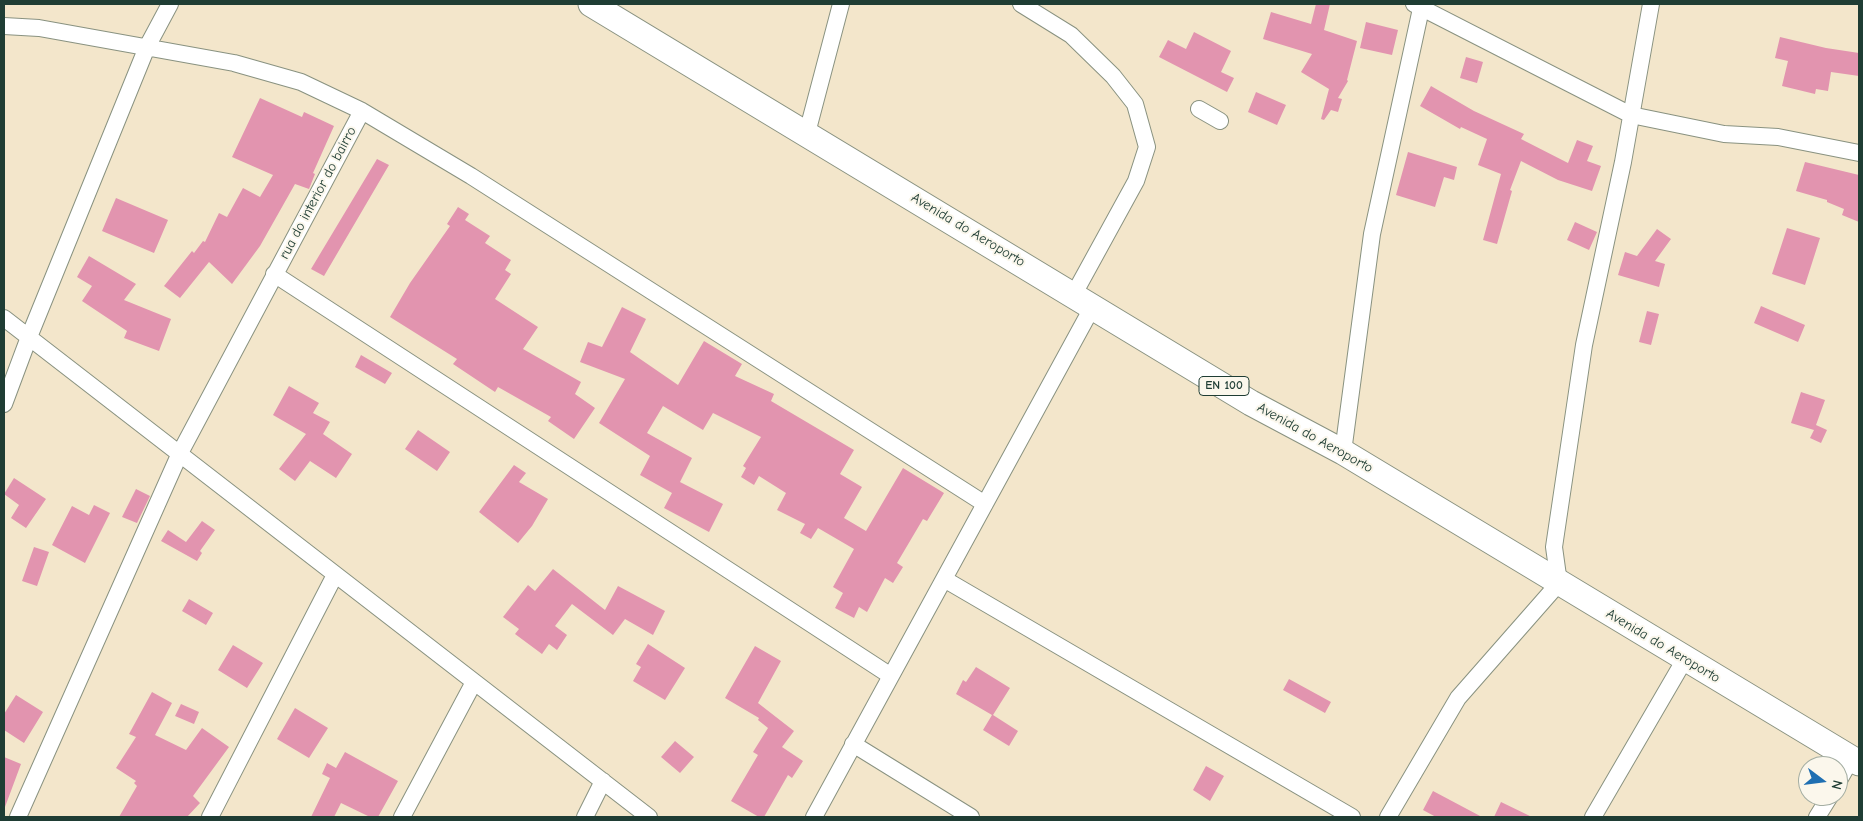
<!DOCTYPE html>
<style>
body{margin:0}
#map{position:relative;width:1863px;height:821px;overflow:hidden;background:#f3e6cb;font-family:"Comic Neue",sans-serif}
canvas{display:block}
.frame{position:absolute;inset:0;border:5px solid #1f3d34;pointer-events:none}
.north{position:absolute;left:1798px;top:756px;width:50px;height:50px;box-sizing:border-box;background:#fbf7ec;border:1px solid #a3ada2;border-radius:50%;rotate:105deg;font-size:14px;font-weight:700;line-height:20px;text-align:center;color:#1f3d34}
.north::after{content:'';display:block;margin:auto;width:18px;height:22px;background:#1f6fb2;clip-path:polygon(50% 0,100% 100%,50% 72%,0 100%)}
</style>
<div id="map">
<canvas width="1863" height="821"></canvas>
<div class="frame"></div>
<div class="north">N</div>
</div>
<script>
const context = document.querySelector('canvas').getContext('2d');
context.lineJoin = 'round';
function paint(path, color) {
  context.fillStyle = color;
  context.fill(path, 'evenodd');
}
function toPath(rows) {
  const path = new Path2D();
  for (const r of rows) {
    path.moveTo(r[0], r[1]);
    for (let i = 2; i < r.length; i += 2) path.lineTo(r[i], r[i + 1]);
  }
  return path;
}
function strokePath(path, color, width, dash) {
  context.strokeStyle = color;
  context.lineWidth = width;
  context.lineCap = dash ? 'butt' : 'round';
  context.setLineDash(dash || []);
  context.stroke(path);
}
function label(font, color, halo, rows, align = 'center') {
  context.font = font + ' "Comic Neue",sans-serif';
  context.lineWidth = 4;
  context.setLineDash([]);
  context.textBaseline = 'middle';
  context.strokeStyle = halo;
  context.fillStyle = color;
  for (const [text, x, y, turn = 0] of rows) {
    context.save();
    context.translate(x, y);
    context.rotate((+turn || 0) * Math.PI / 180);
    context.textAlign = isNaN(turn) ? turn : align;
    if (halo) context.strokeText(text, 0, 0);
    context.fillText(text, 0, 0);
    context.restore();
  }
}
const building = toPath([
 [1316,4,1330,4,1324,30,1357,41,1347,80,1348,81,1338,98,1342,99,1338,112,1331,110,1324,120,1321,119,1329,89,1301,72,1312,54,1263,39,1271,12,1311,24],
 [1366,22,1398,30,1392,55,1360,48],
 [1194,32,1231,51,1221,72,1234,78,1227,92,1159,57,1168,40,1186,49],
 [1780,37,1826,48,1859,53,1859,76,1831,72,1828,91,1816,89,1815,94,1782,86,1788,61,1775,58],
 [1466,57,1483,62,1477,83,1460,78],
 [1431,86,1474,111,1524,134,1521,139,1568,163,1577,140,1593,146,1587,161,1601,166,1592,191,1558,180,1521,161,1510,190,1512,191,1497,244,1483,240,1501,174,1478,165,1487,139,1461,127,1460,129,1420,106],
 [1256,92,1286,105,1277,125,1248,112],
 [260,98,302,117,304,112,334,126,313,173,315,174,309,189,295,184,260,246,232,284,209,262,180,298,164,286,192,251,194,253,203,241,205,242,219,213,227,217,243,188,260,197,273,175,232,157],
 [1408,152,1457,167,1454,180,1444,177,1435,207,1396,195],
 [377,159,389,165,324,276,311,269],
 [1805,162,1859,175,1859,222,1842,215,1844,209,1827,202,1827,200,1796,191],
 [116,198,168,220,154,253,102,231],
 [458,207,469,214,465,220,490,236,485,243,511,260,505,270,511,274,495,299,538,327,523,349,581,382,575,394,595,408,574,439,548,421,551,417,498,387,495,392,453,364,457,359,390,317,410,283,450,226,447,224],
 [1575,222,1597,232,1589,250,1567,240],
 [1787,228,1820,238,1805,285,1772,274],
 [1657,229,1671,239,1655,261,1665,264,1659,287,1618,275,1625,252,1637,256],
 [89,256,136,284,124,300,171,319,159,351,124,338,127,331,82,301,92,286,77,277],
 [1761,306,1805,325,1798,342,1754,323],
 [622,307,646,319,630,352,678,385,704,341,742,364,735,376,774,394,771,401,854,450,840,474,862,487,844,518,866,531,903,468,944,493,927,521,923,519,897,563,903,567,893,583,885,578,867,612,859,607,854,618,835,608,843,593,833,587,854,549,818,528,811,539,800,533,805,524,777,510,786,493,759,476,754,485,741,477,746,468,743,466,761,437,713,413,703,430,663,406,647,433,692,458,680,482,723,504,709,532,664,508,672,493,640,475,650,456,599,423,625,379,580,362,588,342,602,347],
 [1647,311,1659,314,1651,345,1639,342],
 [361,355,392,373,385,384,355,367],
 [289,386,319,403,313,413,330,422,323,434,352,454,336,478,310,461,295,481,279,469,306,434,273,415],
 [1801,392,1825,400,1816,425,1827,430,1821,443,1810,438,1814,430,1791,423],
 [418,430,450,452,437,471,405,449],
 [514,465,526,473,519,482,548,499,532,526,518,543,479,512],
 [14,478,46,499,26,528,11,518,19,505,4,494],
 [136,489,150,496,137,523,122,517],
 [94,505,110,513,85,563,52,545,72,506,89,515],
 [202,521,215,530,200,551,202,553,197,561,161,541,168,530,186,542],
 [34,547,49,552,37,586,22,581],
 [553,569,605,610,618,586,665,611,653,635,625,619,613,635,572,604,555,626,567,635,557,650,549,644,542,654,515,634,519,629,503,617,528,585,535,591],
 [189,599,213,613,206,625,182,611],
 [648,644,685,668,665,700,633,681,641,667,636,664],
 [233,645,263,663,247,688,218,670],
 [755,646,781,661,758,703,794,731,782,747,803,761,792,778,788,775,764,817,759,817,731,801,758,755,753,752,768,728,758,720,759,718,725,698],
 [976,667,1010,688,993,715,1018,731,1009,746,983,730,992,715,956,694,963,680,966,682],
 [1289,679,1331,702,1325,713,1283,690],
 [152,692,172,703,155,735,186,750,202,728,229,747,193,796,200,803,187,817,119,817,137,786,134,783,136,781,116,768,136,737,129,734],
 [16,695,43,712,24,743,4,730,4,714],
 [181,704,199,712,194,724,175,716],
 [295,708,328,728,309,758,277,739],
 [675,741,694,757,680,773,661,757],
 [345,752,398,781,378,817,370,817,341,803,334,817,311,817,330,778,322,774,327,763,336,768],
 [4,757,21,764,5,807,4,807],
 [1206,766,1224,776,1210,801,1193,790],
 [1433,791,1482,817,1436,817,1423,810],
 [1501,802,1532,817,1494,817]
]);
const street = toPath([
 [1021,4,1071,35,1113,76,1135,104,1147,147,1136,181,1074,294],
 [1414,4,1631,115,1724,134,1778,137,1859,153],
 [4,26,39,28,234,63,301,82,362,111,471,176,985,504],
 [1199,109,1220,121],
 [807,133,841,4],
 [274,274,891,676],
 [4,318,649,817],
 [4,404,29,337,147,47,170,4],
 [1343,452,1372,234,1422,4],
 [944,579,1352,817],
 [853,744,971,817],
 [1838,782,1851,759],
 [18,817,180,453,362,111],
 [210,817,335,575],
 [402,817,474,682],
 [585,817,603,781],
 [814,817,1093,306],
 [1388,817,1458,698,1559,583,1554,547,1584,345,1623,162,1651,4],
 [1593,817,1685,659],
 [1817,817,1830,796]
]);
const primary = toPath([
 [591,4,1251,403,1343,452,1859,763]
]);
const shields = [
 [1224,386,50]
];
const shieldNames = [
 ["EN 100",1224,386]
];
const streetNames = [
 ["rua do interior do bairro",318,193,-62],
 ["Avenida do Aeroporto",968,230,31],
 ["Avenida do Aeroporto",1315,438,29],
 ["Avenida do Aeroporto",1663,646,31]
];
paint(building, '#e294af');
strokePath(street, '#899280', 18);
strokePath(primary, '#899280', 27);
strokePath(street, '#fff', 16);
strokePath(primary, '#fff', 25);
for (const [x, y, w] of shields) {
  const box = new Path2D();
  box.roundRect(x - w / 2, y - 9.5, w, 19, 4);
  context.fillStyle = '#fbf7ec';
  context.fill(box);
  strokePath(box, '#1f3d34', 1);
}
label('bold 12px', '#1f3d34', null, shieldNames);
label('14px', '#1f3d34', '#fbf7ec', streetNames);
</script>
